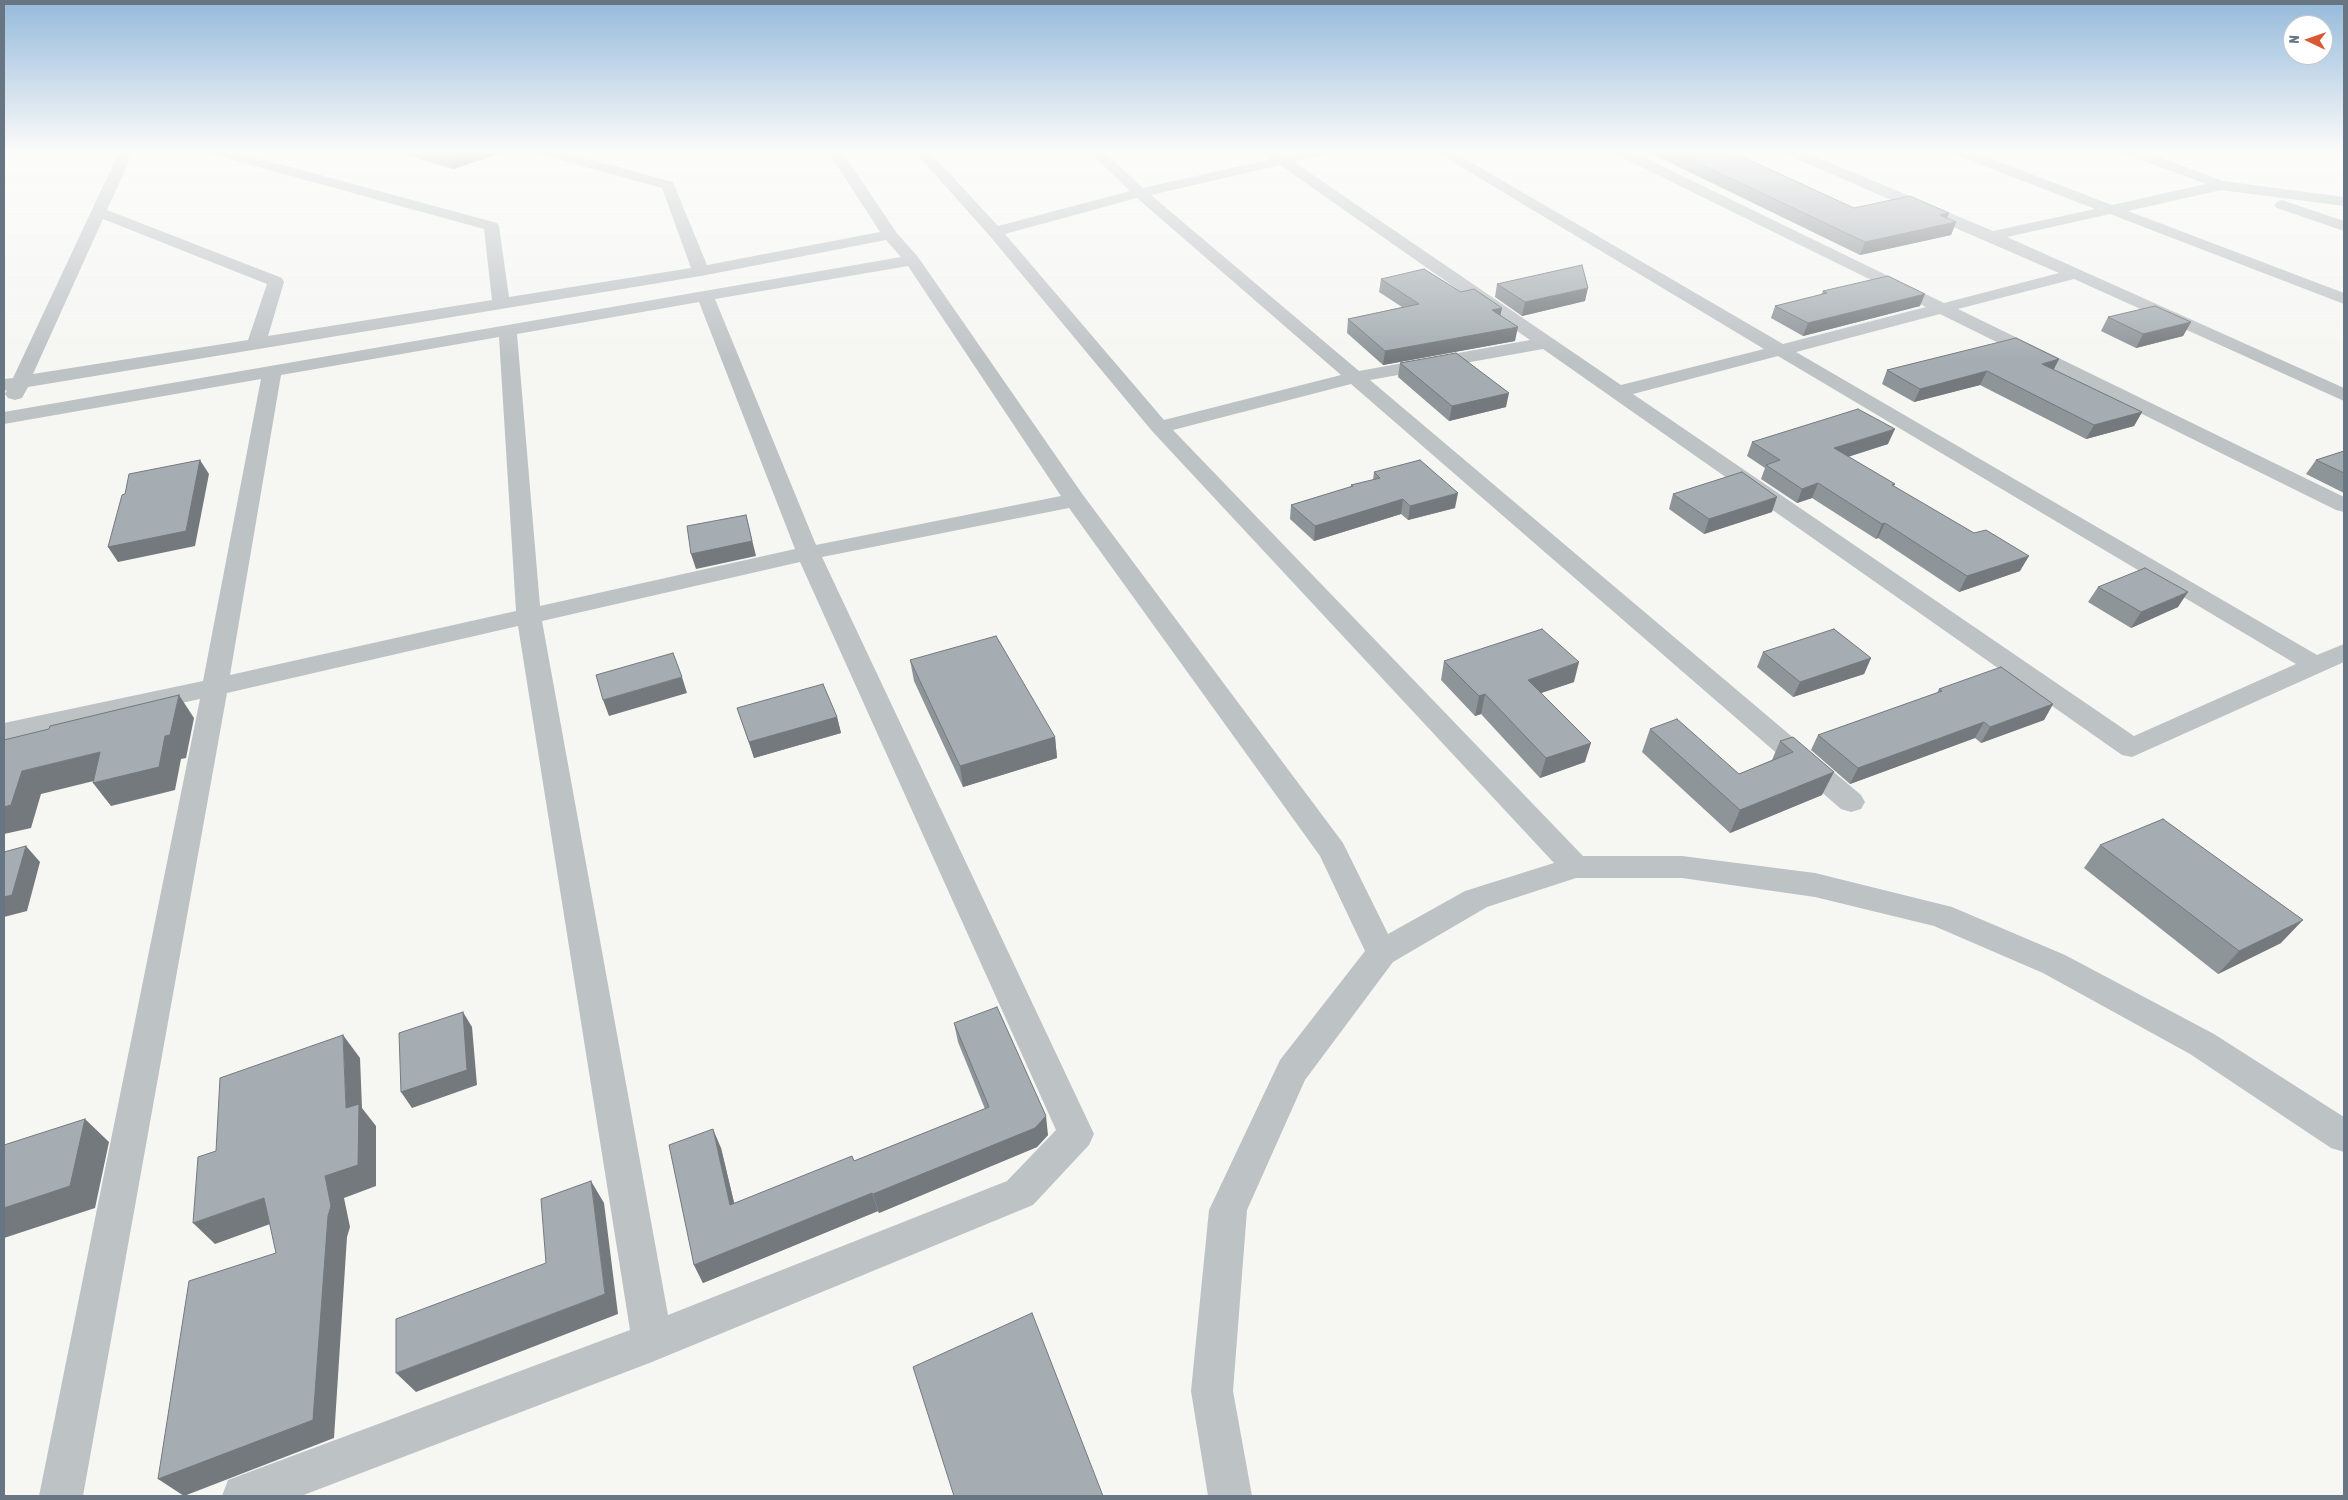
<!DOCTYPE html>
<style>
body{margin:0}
#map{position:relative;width:2348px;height:1500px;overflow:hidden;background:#f6f6f3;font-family:"Asap Condensed",sans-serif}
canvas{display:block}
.frame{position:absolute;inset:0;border:5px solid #677682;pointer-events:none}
.north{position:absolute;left:2283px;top:15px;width:50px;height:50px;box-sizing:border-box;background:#fff;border:1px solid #c2c8cd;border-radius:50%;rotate:273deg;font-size:14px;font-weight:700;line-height:20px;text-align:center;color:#677682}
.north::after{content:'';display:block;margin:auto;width:18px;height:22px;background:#d85a32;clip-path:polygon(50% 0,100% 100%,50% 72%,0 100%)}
</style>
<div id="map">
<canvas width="2348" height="1500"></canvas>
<div class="frame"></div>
<div class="north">N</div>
</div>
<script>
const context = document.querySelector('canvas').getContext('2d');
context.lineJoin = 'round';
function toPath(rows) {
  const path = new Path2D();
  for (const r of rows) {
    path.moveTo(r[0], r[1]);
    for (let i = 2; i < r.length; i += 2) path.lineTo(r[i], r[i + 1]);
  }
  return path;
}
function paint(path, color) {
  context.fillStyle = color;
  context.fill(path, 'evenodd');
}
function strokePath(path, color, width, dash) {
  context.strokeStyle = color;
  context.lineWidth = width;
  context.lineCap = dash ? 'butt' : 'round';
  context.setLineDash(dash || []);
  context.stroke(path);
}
const minor = toPath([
 [120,150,134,150,107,210,282,278,284,282,268,336,492,300,484,229,207,153,205,150,228,150,497,223,499,226,509,297,691,268,662,188,535,153,533,150,556,150,673,182,707,265,880,232,827,150,841,150,896,232,918,257,1083,495,1343,843,1388,934,1465,891,1554,863,1152,431,989,235,913,150,928,150,998,226,1130,191,1087,150,1102,150,1143,188,1271,159,1260,150,1276,150,1285,156,1311,150,1336,150,1334,153,1294,162,1621,385,1764,349,1433,150,1450,150,1783,344,1926,307,1613,153,1611,150,1629,150,1944,303,2059,273,1783,153,1781,150,1800,150,1993,231,2095,209,1951,153,1949,150,1969,150,2112,205,2206,184,2122,153,2120,150,2140,150,2223,181,2344,197,2344,206,2221,190,2128,211,2344,293,2344,304,2110,214,2007,237,2344,388,2344,401,2074,279,1958,309,2344,497,2344,512,2336,510,1940,314,1796,352,2317,655,2344,644,2344,662,2132,757,2122,755,1543,349,1370,380,1861,795,1865,802,1861,809,1851,812,1841,809,1351,384,1173,430,1583,856,1682,856,1815,873,1952,907,2065,955,2214,1034,2344,1117,2344,1152,2331,1148,2190,1054,2043,973,1934,926,1815,897,1682,878,1576,878,1487,907,1393,962,1305,1080,1247,1210,1233,1391,1252,1496,1208,1496,1191,1391,1209,1210,1280,1060,1365,951,1320,856,1069,508,822,557,1094,1134,1089,1145,1033,1205,652,1362,301,1496,222,1496,228,1480,244,1474,630,1330,518,626,227,693,83,1496,39,1496,200,699,4,741,4,723,203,681,261,379,4,424,4,412,901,257,886,240,701,276,28,387,22,398,15,400,8,398,5,394,7,390,4,391,4,379,13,378,120,150],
 [1280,165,1530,340,1359,371,1151,195,1280,165],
 [1137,198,1341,375,1164,420,1005,234,1137,198],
 [103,219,267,284,248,340,33,374,103,219],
 [908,266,1061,496,816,545,715,299,908,266],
 [699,302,795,549,540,606,517,334,699,302],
 [499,337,516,611,230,675,281,375,499,337],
 [1778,356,2296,664,2134,736,1633,394,1778,356],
 [800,562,1056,1130,1007,1181,668,1315,542,621,800,562],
 [2282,200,2344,221,2344,231,2277,208,2274,205,2277,202,2282,200]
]);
const wall = toPath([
 [407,150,511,150,453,169,409,156],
 [1644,150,1728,150,1854,208,1947,219,1956,222,1951,235,1860,255],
 [1381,279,1461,292,1502,308,1500,316,1515,341,1383,365,1347,333,1348,319,1402,307,1379,292],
 [1497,284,1585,301,1522,316,1495,297],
 [1823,291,1920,306,1803,336,1771,318,1775,306,1821,295],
 [2108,317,2191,322,2183,336,2136,348,2101,331],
 [1400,363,1506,407,1449,421,1398,377],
 [1887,370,2054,370,2142,412,2134,426,2086,439,1980,385,1914,402,1882,384],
 [1752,442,1888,444,1848,457,1895,484,1894,486,2020,571,1959,592,1878,538,1876,539,1812,498,1797,503,1761,479,1765,468,1747,456],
 [2344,451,2344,493,2306,474,2316,460],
 [1374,472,1455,508,1408,520,1401,514,1314,541,1290,519,1291,505,1351,487,1351,485,1373,480],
 [1673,494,1772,512,1704,534,1669,509],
 [2098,587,2178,607,2131,628,2088,602],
 [1763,652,1871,658,1864,674,1793,697,1757,667],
 [910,660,1055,737,1057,758,963,787,914,681],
 [1444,661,1574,682,1541,693,1585,762,1540,778,1481,714,1475,716,1441,680],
 [1939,689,2053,704,2044,720,1981,743,1975,738,1850,784,1811,750,1818,735,1937,693],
 [737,708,837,717,841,733,754,758],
 [1650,729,1739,774,1772,760,1780,741,1793,737,1822,795,1730,833,1642,752],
 [2100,845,2281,943,2218,974,2084,868],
 [954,1023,1048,1135,1037,1147,879,1213,878,1211,703,1283,694,1265,721,1148,734,1203,854,1161,985,1109,958,1042]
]);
const shadedWall = toPath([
 [473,150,511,150,453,169,449,158],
 [1949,213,1944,225,1956,222,1951,235,1860,255,1865,242,1940,215],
 [1588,288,1585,301,1522,316,1525,302],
 [1925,294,1920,306,1803,336,1808,323],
 [1502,308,1499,321,1492,310],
 [2191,322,2183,336,2136,348,2143,334],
 [1518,327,1515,341,1383,365,1385,351],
 [2059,359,2052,373,2042,364],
 [1987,371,1980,385,1914,402,1920,389],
 [1509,393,1506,407,1449,421,1452,406],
 [2142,412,2134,426,2086,439,2094,425],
 [1895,429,1888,444,1828,463,1834,448],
 [200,460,209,474,195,546,118,562,108,547],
 [1818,483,1812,498,1797,503,1802,489],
 [1458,493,1455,508,1408,520,1410,506],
 [1777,497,1772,512,1704,534,1709,519],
 [1403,499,1401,514,1314,541,1315,526],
 [746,515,756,556,696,569,691,554],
 [1885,523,1878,538,1876,539,1882,524],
 [2029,556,2020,571,1959,592,1967,576],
 [2188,592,2178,607,2131,628,2141,612],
 [1871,658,1864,674,1793,697,1800,682],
 [1579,662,1574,682,1523,699,1528,680],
 [682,677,687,693,609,716,603,700],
 [1485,694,1481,714,1475,716,1479,696],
 [179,695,194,718,186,758,181,759,175,790,111,806,93,783,165,736],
 [2053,704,2044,720,1981,743,1990,727],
 [837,717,841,733,754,758,749,742],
 [1984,722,1975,738,1850,784,1858,768],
 [1055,737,1057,758,963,787,960,766],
 [1591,743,1585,762,1540,778,1546,758],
 [100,752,118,775,41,794,31,828,4,834,4,807,22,771],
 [1834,772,1822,795,1730,833,1740,810],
 [26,846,40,862,27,911,4,917,4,897],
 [2303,920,2281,943,2218,974,2239,951],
 [463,1012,472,1027,477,1085,412,1108,401,1092],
 [343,1035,360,1058,362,1108,376,1126,376,1186,344,1198,350,1227,347,1237,334,1438,184,1496,158,1479,328,1216,325,1176,346,1108],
 [1046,1116,1048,1135,1037,1147,879,1213,873,1194],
 [85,1119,109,1142,95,1208,4,1238,4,1208],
 [713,1129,721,1148,739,1223,730,1205],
 [591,1181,604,1203,618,1314,416,1392,396,1373,605,1294],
 [872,1193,878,1211,703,1283,694,1265],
 [264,1198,284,1219,215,1244,193,1223]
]);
const building = toPath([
 [423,150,473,150,449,158,423,150],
 [1671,150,1728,150,1854,208,1910,196,1949,213,1940,215,1956,222,1865,242,1671,150],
 [1582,265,1588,288,1525,302,1497,284,1582,265],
 [1424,269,1461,292,1474,289,1502,308,1492,310,1518,327,1385,351,1348,319,1419,304,1381,279,1424,269],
 [1888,276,1925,294,1808,323,1775,306,1827,293,1823,291,1888,276],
 [2155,306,2191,322,2143,334,2108,317,2155,306],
 [2016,338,2059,359,2042,364,2142,412,2094,425,1987,371,1920,389,1887,370,2016,338],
 [1456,353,1509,393,1452,406,1400,363,1456,353],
 [1858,409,1895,429,1834,448,1895,484,1892,485,1974,533,1986,530,2029,556,1967,576,1885,523,1882,524,1818,483,1802,489,1766,465,1780,460,1752,442,1858,409],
 [2344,451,2344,473,2316,460,2344,451],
 [200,460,186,531,108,547,122,495,125,494,129,474,200,460],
 [1420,460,1458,493,1410,506,1403,499,1315,526,1291,505,1353,486,1351,485,1380,478,1374,472,1420,460],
 [1742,472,1777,497,1709,519,1673,494,1742,472],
 [746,515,752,541,691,554,687,526,746,515],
 [2145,568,2188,592,2141,612,2098,587,2145,568],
 [1542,629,1579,662,1528,680,1591,743,1546,758,1485,694,1479,696,1444,661,1542,629],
 [1834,629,1871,658,1800,682,1763,652,1834,629],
 [996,636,1055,737,960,766,910,660,996,636],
 [673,653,682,677,603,700,596,675,673,653],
 [2001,667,2053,704,1990,727,1984,722,1858,768,1818,735,1942,691,1939,689,2001,667],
 [823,684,837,717,749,742,737,708,823,684],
 [179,695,170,735,165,736,159,767,93,783,100,752,22,771,11,805,4,807,4,740,49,729,50,726,179,695],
 [1677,719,1739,774,1793,752,1780,741,1793,737,1834,772,1740,810,1650,729,1677,719],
 [2163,819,2303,920,2239,951,2100,845,2163,819],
 [26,846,12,895,4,897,4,852,26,846],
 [997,1007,1046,1116,1035,1128,873,1194,872,1193,694,1265,669,1145,713,1129,730,1205,852,1156,854,1161,989,1107,954,1023,997,1007],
 [463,1012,467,1070,401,1092,399,1033,463,1012],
 [343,1035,346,1108,359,1104,358,1165,325,1176,331,1206,328,1216,313,1420,158,1479,189,1281,276,1253,264,1198,193,1223,198,1157,216,1151,220,1078,343,1035],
 [85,1119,70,1186,4,1208,4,1145,85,1119],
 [591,1181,605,1294,396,1373,396,1319,546,1263,541,1199,591,1181],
 [1032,1313,1103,1496,954,1496,913,1367,1032,1313]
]);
paint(minor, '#bdc2c5');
paint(wall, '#8e9599');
paint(shadedWall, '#74797d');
paint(building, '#a5adb2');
strokePath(building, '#74797d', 1);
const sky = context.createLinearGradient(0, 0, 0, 360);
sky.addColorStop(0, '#95badb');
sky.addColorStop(0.42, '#fbfbfa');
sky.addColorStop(1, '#fbfbfa00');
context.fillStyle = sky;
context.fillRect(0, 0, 2348, 360);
</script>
